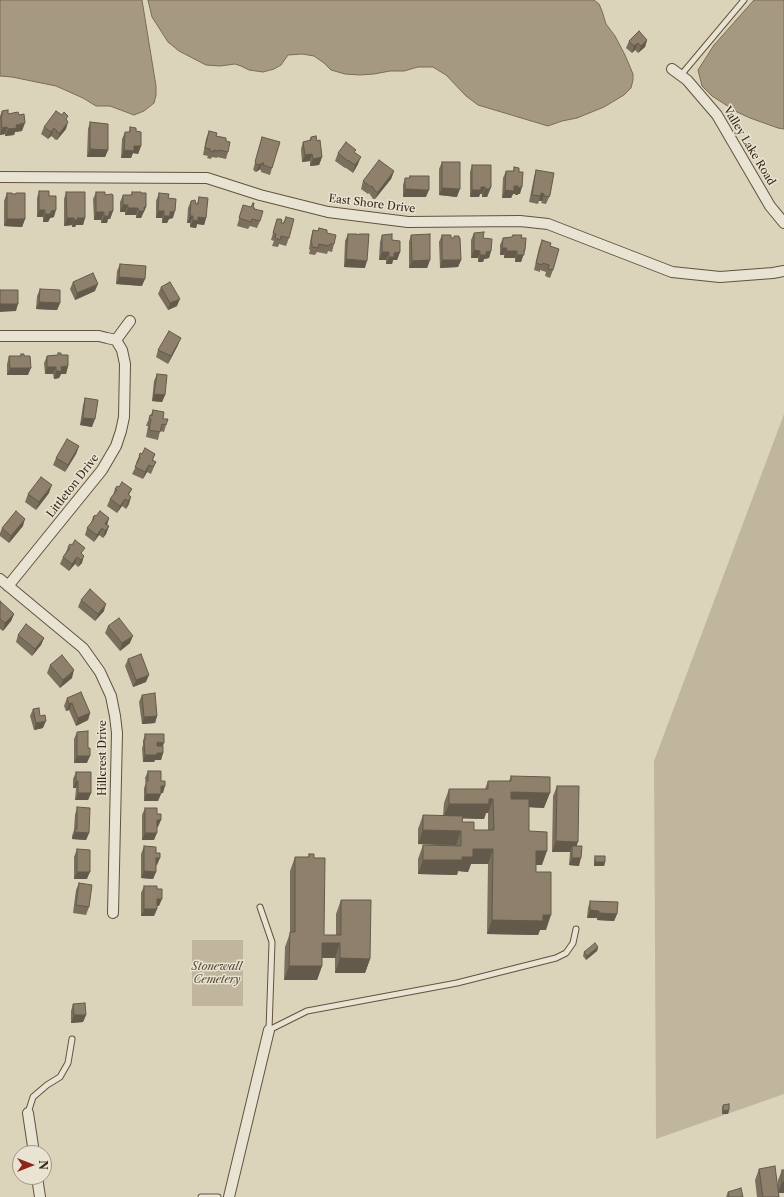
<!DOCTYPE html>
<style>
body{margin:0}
#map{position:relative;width:784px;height:1197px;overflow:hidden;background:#dcd4ba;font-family:"Libre Caslon Text",serif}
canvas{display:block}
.north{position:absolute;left:12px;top:1145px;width:40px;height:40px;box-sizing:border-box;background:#e8e3d2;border:1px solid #a29786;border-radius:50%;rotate:90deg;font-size:11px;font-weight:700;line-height:16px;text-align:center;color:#3a2615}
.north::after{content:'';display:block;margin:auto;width:14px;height:18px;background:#8f2418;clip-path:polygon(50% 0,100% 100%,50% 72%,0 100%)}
</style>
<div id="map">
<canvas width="784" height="1197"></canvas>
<div class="north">N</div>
</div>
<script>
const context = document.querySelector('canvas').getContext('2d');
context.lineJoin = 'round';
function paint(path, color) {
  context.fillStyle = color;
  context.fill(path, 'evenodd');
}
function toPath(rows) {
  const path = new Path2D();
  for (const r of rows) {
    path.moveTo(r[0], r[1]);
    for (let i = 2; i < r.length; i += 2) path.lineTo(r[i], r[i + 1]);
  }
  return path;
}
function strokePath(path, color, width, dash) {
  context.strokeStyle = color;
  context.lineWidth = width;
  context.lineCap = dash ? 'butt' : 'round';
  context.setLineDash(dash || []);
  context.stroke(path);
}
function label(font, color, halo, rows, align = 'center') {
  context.font = font + ' "Libre Caslon Text",serif';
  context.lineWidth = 3;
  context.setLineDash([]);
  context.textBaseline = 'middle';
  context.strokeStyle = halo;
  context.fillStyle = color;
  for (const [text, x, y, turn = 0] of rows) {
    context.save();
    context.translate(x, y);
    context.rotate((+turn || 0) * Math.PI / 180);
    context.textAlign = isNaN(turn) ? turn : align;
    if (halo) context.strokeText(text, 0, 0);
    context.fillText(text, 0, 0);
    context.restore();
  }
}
const green = toPath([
 [784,414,784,1094,656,1139,654,761],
 [192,940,243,940,243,1006,192,1006]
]);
const water = toPath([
 [0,0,142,0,156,86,156,95,154,103,144,111,134,115,110,106,96,106,83,98,56,86,12,77,0,76,0,0],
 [148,0,594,0,599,4,602,11,606,24,615,36,625,55,633,74,633,80,631,88,624,95,604,107,577,118,562,121,548,126,478,105,466,96,446,75,433,67,418,67,404,71,390,71,374,74,360,75,345,74,331,70,324,63,314,56,302,54,288,55,281,65,274,69,263,72,249,70,241,66,235,64,220,66,206,65,179,51,168,42,152,17,148,0],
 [754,0,784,0,784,129,778,128,750,118,737,112,712,96,702,86,698,70,714,45,754,0]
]);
const lane = toPath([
 [681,75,744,0],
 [260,907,272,942,269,1030,307,1011,457,983,556,958,566,953,573,943,576,929],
 [28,1113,33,1097,47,1085,60,1077,68,1063,72,1039],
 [201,1197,218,1197]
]);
const street = toPath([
 [672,69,687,80,717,115,770,206,784,223],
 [0,177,207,178,260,195,328,212,408,222,520,221,548,224,672,272,720,277,773,273,784,271],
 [0,336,99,336,107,338,116,340,122,350,125,364,124,417,121,431,116,446,102,470,8,586],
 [116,340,130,321],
 [0,579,83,648,100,672,111,696,115,716,117,733,113,913],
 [28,1113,34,1153],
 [37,1177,40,1197],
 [229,1197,269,1030]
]);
const wall = toPath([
 [647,40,645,47,638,53,635,50,632,53,626,48,629,41],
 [2,111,8,114,22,131,15,132,14,135,5,136,5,134,0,135,0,116],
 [67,120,66,129,57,140,54,139,54,138,51,136,48,139,41,134,44,127],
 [90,122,108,150,105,157,87,157,88,129],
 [130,127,136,131,141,146,138,154,133,153,131,158,121,158,122,139,125,132,129,132],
 [209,131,216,136,226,141,228,152,226,159,217,157,217,158,212,157,211,159,207,158,208,156,203,155,206,139],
 [262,137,272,168,270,175,261,172,261,170,259,170,256,172,254,171,254,170,253,170],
 [311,137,317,141,322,157,319,165,310,166,310,161,302,162,301,149,303,142,309,141],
 [338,153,355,153,358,164,353,173,346,168,345,168,335,161],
 [442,162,457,197,439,195,439,169],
 [472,165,491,187,487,197,482,197,482,194,480,194,479,197,470,197,470,172],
 [514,167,520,194,518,194,518,195,515,195,516,194,513,194,511,198,502,198,503,178,506,171,513,171],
 [536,170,550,195,546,204,541,203,542,201,539,201,538,204,529,202,534,177],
 [394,171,391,179,375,199,373,199,369,193,368,194,361,189,363,181],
 [410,176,426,197,403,197,403,185,405,178,409,178],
 [39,191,49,196,54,217,50,218,48,222,43,222,43,217,37,217,37,198],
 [66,192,85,218,83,225,76,225,75,227,72,227,72,225,64,226,64,199],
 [96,192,105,195,113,211,110,219,108,219,107,223,101,223,101,220,94,220,93,199],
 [132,192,141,193,146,207,141,218,136,218,136,215,125,215,125,212,120,212,120,202,123,195,131,195],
 [7,193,15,194,16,193,25,219,22,227,4,226,4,201],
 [159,193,168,198,173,218,169,219,167,223,162,223,162,218,156,218,156,201],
 [199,197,206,218,204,225,197,224,196,228,190,227,190,223,187,223,188,208,191,201,197,204],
 [243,205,253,208,254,209,260,221,257,228,250,226,248,229,237,226],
 [286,217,289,238,286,246,279,244,278,247,272,246,274,241,271,240,277,219,281,223,283,223],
 [319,228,327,233,334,244,332,252,328,251,327,254,317,252,315,255,309,254,310,250,309,249,311,237,313,230,318,231],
 [474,233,483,238,491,251,489,258,484,259,483,262,478,262,478,258,471,258,471,240],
 [348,234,358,235,359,234,365,268,344,267,345,241],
 [382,235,392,240,400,252,397,260,393,260,392,264,386,264,386,260,379,260,380,242],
 [411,235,430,260,427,268,409,268,409,242],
 [442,235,451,238,454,238,454,236,461,260,458,267,440,268,439,242],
 [513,235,521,238,525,250,521,262,515,262,515,258,504,258,504,255,500,255,500,245,503,238,512,237],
 [542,240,550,246,553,270,550,278,545,276,546,272,540,270,540,272,534,270,539,248],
 [120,264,142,286,116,284,117,271],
 [73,282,95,291,75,300,70,289],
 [161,287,177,306,168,310,158,294],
 [40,289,60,303,57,310,36,309,37,296],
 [178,345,168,364,156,357,158,350],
 [58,353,61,355,68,366,66,374,61,374,59,378,54,379,53,374,45,374,44,363,47,356,58,355],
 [21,354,28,375,7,375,7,364,9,356,20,356],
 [157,374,165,395,162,402,152,401,154,381],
 [85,398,92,427,80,425,83,405],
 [153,410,163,419,166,425,164,432,160,431,158,440,146,437,148,426,146,426,147,423],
 [79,446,76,454,65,472,53,465,56,458],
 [142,454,155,454,153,460,156,462,151,474,147,472,143,479,132,474,137,464,136,463,139,456],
 [115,489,132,489,129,495,129,504,126,509,122,506,117,513,107,506,110,499,113,495],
 [49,493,36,510,25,502,28,494],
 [96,516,109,518,107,525,109,526,106,534,103,538,99,535,94,542,85,535,87,528,91,523,93,517],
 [23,526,9,543,0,536,0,533,2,528],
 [68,547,82,554,82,563,78,567,75,564,69,571,60,564,63,557,66,552],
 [81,600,104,611,95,621,78,607],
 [0,601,14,614,11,621,3,631,0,629],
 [108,626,130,643,120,651,105,633],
 [18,635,44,638,41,645,32,656,16,642],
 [128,659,146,682,133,687,125,666],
 [50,665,72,678,60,688,47,673],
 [142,695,157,716,155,723,142,724,139,702],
 [67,698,90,713,88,720,76,726,69,710,66,711,64,706],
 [33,709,43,728,34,730,30,716],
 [77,732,87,763,74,763,74,739],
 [145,734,163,746,163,753,161,760,155,760,154,762,143,762,142,748,143,745,143,741],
 [148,771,161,781,163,793,161,793,158,801,144,801,144,788,146,783,145,778],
 [76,772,91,793,88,800,75,800,76,788,73,788,73,779],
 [511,776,544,808,529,807,529,831,542,865,536,865,536,872,546,930,540,930,538,935,487,934,488,864,471,864,468,872,458,871,457,875,418,874,418,859,423,845,456,846,418,844,418,829,423,815,443,816,444,803,449,789,485,789,488,781,509,781],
 [486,813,488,813,488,830,474,830,462,822,463,818,484,819],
 [557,786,577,846,579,866,569,865,570,852,552,852,553,796],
 [77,807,89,833,86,840,72,839,72,836,74,830,75,815],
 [145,808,157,814,158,827,157,827,154,840,142,840,142,815],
 [144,846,156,853,157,865,156,865,156,872,153,879,141,878,141,854],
 [77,849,87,879,74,879,74,857],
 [309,854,314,858,324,935,336,935,336,914,341,900,370,959,365,973,335,973,335,958,322,958,322,966,317,980,284,980,285,947,290,933,290,871,295,857,308,857],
 [595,856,605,862,604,866,594,866,594,860],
 [79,883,89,907,86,915,73,913,76,890],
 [144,886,157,889,159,906,157,906,157,909,154,916,141,916,141,893],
 [590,901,617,914,614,921,597,920,597,918,587,918,588,908],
 [598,947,597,951,586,960,583,956,584,952],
 [73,1004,86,1015,83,1022,71,1023,71,1011],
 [723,1105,729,1110,728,1114,722,1114,722,1108],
 [759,1169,778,1185,778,1180,782,1170,784,1193,779,1193,779,1197,757,1197,755,1180],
 [728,1192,743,1197,726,1197]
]);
const shadedWall = toPath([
 [647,40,645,47,638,53,641,46],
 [638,43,635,50,632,53,634,46],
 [68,122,66,129,57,140,60,133],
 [25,123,22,131,15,132,14,135,5,136,8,129,16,125],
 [7,127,5,134,0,135,2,128],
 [54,128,51,136,48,139,51,132],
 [134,146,141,146,138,154,133,153,131,158,121,158,124,150],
 [90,149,108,150,105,157,87,157],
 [312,154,310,161,302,162,305,155],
 [322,157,319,165,310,166,313,159],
 [361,157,358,164,353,173,355,165],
 [262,163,259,170,256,172,259,165],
 [394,171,391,179,375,199,378,192],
 [514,186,518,186,516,194,513,194,511,198,502,198,505,190],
 [481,187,485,187,482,194,480,194,479,197,470,197,472,190],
 [490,187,491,187,487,197,482,197,485,189],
 [520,187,522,187,520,194,518,194,518,195,515,195,518,188],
 [442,188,460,189,457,197,439,195],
 [405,189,429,190,426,197,403,197],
 [541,193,544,194,542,201,539,201],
 [123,205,128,205,125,212,120,212],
 [144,207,146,207,141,218,136,218,139,211],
 [128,208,138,208,136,215,125,215],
 [39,210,45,210,43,217,37,217],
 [56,210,54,217,50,218,48,222,43,222,45,214,51,211],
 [113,211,110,219,108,219,107,223,101,223,104,216,109,212],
 [158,211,164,211,162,218,156,218],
 [175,211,173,218,169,219,167,223,162,223,164,216,170,212],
 [96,212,104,212,101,220,94,220],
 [190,216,193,216,190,223,187,223],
 [198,217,206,218,204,225,197,224,196,228,190,227,193,220],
 [67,218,74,218,72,225,64,226],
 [77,218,85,218,83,225,76,225,75,227,72,227,74,220],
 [7,219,25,219,22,227,4,226],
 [502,248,507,248,504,255,500,255],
 [474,250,480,251,478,258,471,258],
 [524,250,525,250,521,262,515,262,517,255],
 [491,251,489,258,484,259,483,262,478,262,480,255,486,252],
 [506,251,517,251,515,258,504,258],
 [382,252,389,252,386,260,379,260],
 [400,252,397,260,393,260,392,264,386,264,389,257,394,253],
 [346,259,367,261,365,268,344,267],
 [430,260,427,268,409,268,412,261],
 [442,260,461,260,458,267,440,268],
 [119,277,145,279,142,286,116,284],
 [98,284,95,291,75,300,77,293],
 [180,299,177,306,168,310,170,303],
 [39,302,60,303,57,310,36,309],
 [0,304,18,304,16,311,0,312],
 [181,338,178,345,168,364,171,356],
 [68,366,66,374,61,374,59,378,54,379,56,371,61,367],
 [47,367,56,367,53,374,45,374],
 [10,368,31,368,28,375,7,375],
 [154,394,165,395,162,402,152,401],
 [83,418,95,419,92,427,80,425],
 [79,446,76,454,65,472,68,465],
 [149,465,147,472,143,479,145,472],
 [52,485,49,493,36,510,39,502],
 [131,497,129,504,126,509,128,501],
 [125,499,122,506,117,513,120,506],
 [109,518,107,525,105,524],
 [25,519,23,526,9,543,11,536],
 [109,526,106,534,103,538,105,531],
 [102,528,99,535,94,542,97,535],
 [84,556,82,563,78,567,81,560],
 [77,557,75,564,69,571,72,564],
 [106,604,104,611,95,621,98,614],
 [14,614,11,621,3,631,5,623],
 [133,636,130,643,120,651,122,643],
 [44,638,41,645,32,656,35,649],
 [74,670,72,678,60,688,63,680],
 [149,675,146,682,133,687,136,680],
 [72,703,69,710,66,711,69,704],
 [90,713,88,720,76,726,78,718],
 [157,716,155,723,142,724,144,717],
 [46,721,43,728,34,730,36,723],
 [157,742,164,743,161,751,155,750],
 [157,753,163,753,161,760,155,760,154,762,143,762,145,755],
 [77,756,90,756,87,763,74,763],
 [76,781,78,781,76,788,73,788],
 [161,786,165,786,163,793,158,793],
 [511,792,550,793,544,808,506,806],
 [78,793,91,793,88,800,75,800],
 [146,794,161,794,158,801,144,801],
 [489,799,493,799,488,813,486,813,484,819,443,818,449,804],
 [157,820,161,820,158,827,154,827],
 [423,830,461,831,456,845,418,844],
 [75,832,89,833,86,840,72,839],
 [145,833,157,833,154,840,142,840],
 [556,841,578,842,574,853,572,846,570,852,552,852],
 [473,849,493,849,488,864,471,864,468,872,458,871,457,875,418,874,423,860,462,857],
 [536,851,547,851,542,865,531,865],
 [156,858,160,858,157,865,154,865],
 [572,858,581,858,579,866,569,865],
 [595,862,605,862,604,866,594,866],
 [144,871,156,872,153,879,141,878],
 [77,872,90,872,87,879,74,879],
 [157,899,162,899,159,906,154,906],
 [144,909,157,909,154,916,141,916],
 [590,910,599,911,597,918,587,918],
 [599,913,617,914,614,921,597,920],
 [543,915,551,915,546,930,540,930,538,935,487,934,492,920],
 [322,943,340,943,335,958,317,958],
 [598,947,597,951,586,960,587,956],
 [340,958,370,959,365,973,335,973],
 [289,966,322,966,317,980,284,980],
 [74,1015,86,1015,83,1022,71,1023],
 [729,1110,728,1114,722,1114,723,1111],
 [782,1182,784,1182,784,1193,778,1193]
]);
const building = toPath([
 [639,31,647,40,641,46,638,43,634,46,629,41,639,31],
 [8,110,8,114,18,112,19,115,24,114,25,123,16,125,17,128,8,129,7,127,2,128,1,116,2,116,2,111,8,110],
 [56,111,62,115,64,112,68,116,66,119,68,122,60,133,56,132,57,131,54,128,51,132,44,127,56,111],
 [90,122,108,124,108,150,90,149,90,122],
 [130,127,136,128,136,131,141,132,141,146,134,146,134,151,124,150,125,132,130,132,130,127],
 [209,131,217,133,216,136,226,138,226,141,230,142,228,152,219,150,219,151,214,150,214,152,210,151,210,149,205,148,209,131],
 [316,136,317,141,320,140,322,157,313,159,312,154,305,155,303,142,311,140,311,137,316,136],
 [262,137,280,142,272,168,263,165,264,163,262,163,259,165,256,164,256,163,255,162,262,137],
 [346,142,356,150,354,152,361,157,355,165,348,160,348,161,338,153,346,142],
 [379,160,394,171,378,192,376,192,372,186,371,187,363,181,379,160],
 [442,162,460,162,460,189,442,188,442,162],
 [472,165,491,165,491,187,490,187,490,189,485,189,485,187,481,187,481,190,472,190,472,165],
 [514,167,519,168,519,172,523,172,522,187,520,187,520,188,518,188,518,186,514,186,514,191,505,190,506,171,514,171,514,167],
 [536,170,554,173,550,195,549,197,544,196,544,194,541,193,541,196,532,195,536,170],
 [410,176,429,176,429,190,405,189,405,178,410,178,410,176],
 [39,191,49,191,49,196,56,196,56,210,51,211,51,214,45,214,45,210,39,210,39,191],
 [66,192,85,192,85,218,77,218,78,220,74,220,74,218,67,218,66,192],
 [96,192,105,192,105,195,112,194,113,195,113,211,109,212,109,216,104,216,104,212,96,212,96,192],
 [132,192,141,192,141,193,146,193,146,207,144,207,144,211,139,211,138,208,128,208,128,205,123,205,123,195,132,195,132,192],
 [7,193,12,193,13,194,16,194,16,193,25,193,25,219,7,219,7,193],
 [159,193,169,194,168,198,176,199,175,211,170,212,170,216,164,216,164,211,158,211,159,193],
 [199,197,208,198,206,218,198,217,198,221,193,220,193,216,190,216,191,201,195,200,196,204,198,204,199,197],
 [253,203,254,203,253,208,255,208,254,209,263,211,260,221,252,219,251,222,239,218,243,205,251,207,253,203],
 [286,217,294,219,289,238,281,236,280,240,275,238,276,234,273,233,277,219,281,219,282,220,281,223,284,223,286,217],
 [319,228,327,230,327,233,336,235,334,244,330,244,329,246,319,244,318,248,312,247,312,243,311,242,313,230,318,231,319,228],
 [484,232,483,238,492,239,491,251,486,252,486,255,480,255,480,251,474,250,474,233,484,232],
 [348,234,357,234,358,235,359,234,369,234,367,261,346,259,348,234],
 [392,234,392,240,400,241,400,252,394,253,394,257,389,257,389,252,382,252,382,235,392,234],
 [430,234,430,260,412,261,411,235,430,234],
 [442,235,451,235,451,238,454,238,454,236,459,236,459,238,460,238,461,260,442,260,442,235],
 [513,235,522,235,521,238,526,238,525,250,524,250,524,255,517,255,517,251,506,251,507,248,502,248,503,238,512,237,513,235],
 [542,240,551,243,550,246,559,249,553,270,548,269,549,265,543,263,542,265,536,263,542,240],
 [120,264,146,266,145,279,119,277,120,264],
 [93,273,98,284,77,293,73,282,93,273],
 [170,282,180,299,170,303,161,287,170,282],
 [40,289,60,290,60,303,39,302,40,289],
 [0,290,18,290,18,304,0,304,0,290],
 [169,331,181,338,171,356,158,350,169,331],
 [58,353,61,353,61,355,68,355,68,366,61,367,62,371,56,371,56,367,47,367,47,356,58,355,58,353],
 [21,354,24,354,24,356,30,356,31,368,10,368,9,356,21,356,21,354],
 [157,374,167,375,165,395,154,394,157,374],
 [85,398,98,400,95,419,83,418,85,398],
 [153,410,164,412,163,419,168,419,166,425,162,424,160,432,149,430,151,419,149,419,150,415,152,416,153,410],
 [67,439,79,446,68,465,56,458,67,439],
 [145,448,155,454,152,460,156,462,153,467,149,465,145,472,135,467,140,457,139,456,140,453,142,454,145,448],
 [41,477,52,485,39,502,28,494,41,477],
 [122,482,132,489,128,494,131,497,128,501,125,499,120,506,110,499,117,490,115,489,117,486,119,487,122,482],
 [16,511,25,519,11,536,2,528,16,511],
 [100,511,109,518,105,524,109,526,105,531,102,528,97,535,87,528,94,519,93,517,95,515,96,516,100,511],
 [75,540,85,548,81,553,84,556,81,560,77,557,72,564,63,557,70,548,68,547,70,544,72,545,75,540],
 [90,589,106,604,98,614,81,600,90,589],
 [0,601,14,614,5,623,0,619,0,601],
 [119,618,133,636,122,643,108,626,119,618],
 [26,624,44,638,35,649,18,635,26,624],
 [141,654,149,675,136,680,128,659,141,654],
 [62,655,74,670,63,680,50,665,62,655],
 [81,692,90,713,78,718,72,703,69,704,67,698,81,692],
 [155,693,157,716,144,717,142,695,155,693],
 [39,708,40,716,45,715,46,721,36,723,33,709,39,708],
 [88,731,88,748,90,748,90,756,77,756,77,732,88,731],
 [145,734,164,734,164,743,157,742,157,746,163,746,163,753,157,753,157,755,145,755,144,740,145,740,145,734],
 [148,771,161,771,161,781,165,781,165,786,161,786,161,794,146,794,146,781,148,781,148,771],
 [76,772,91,772,91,793,78,793,78,781,76,781,76,772],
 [511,776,550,777,550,793,511,792,511,799,529,799,529,831,547,832,547,851,536,851,536,872,551,872,551,915,543,915,543,921,492,920,493,849,473,849,473,857,462,857,462,860,423,860,423,845,461,846,461,831,423,830,423,815,463,816,462,822,474,822,474,830,494,830,493,799,489,799,489,804,449,804,449,789,488,789,488,781,511,781,511,776],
 [557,786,579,786,578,842,556,841,557,786],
 [77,807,90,808,89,833,75,832,75,829,77,829,77,807],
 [145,808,157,808,157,814,161,814,161,820,157,820,157,833,145,833,145,808],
 [144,846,156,847,156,853,160,853,160,858,156,858,156,872,144,871,144,846],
 [572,846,582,846,581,858,572,858,572,846],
 [77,849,90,850,90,872,77,872,77,849],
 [309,854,314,854,314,858,325,858,324,935,341,935,341,900,371,900,370,959,340,958,340,943,322,943,322,966,289,966,290,932,295,932,295,857,309,857,309,854],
 [595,856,605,856,605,862,595,862,595,856],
 [79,883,92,885,89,907,76,905,79,883],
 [144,886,157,886,157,889,162,889,162,899,157,899,157,909,144,909,144,886],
 [590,901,618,902,617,914,599,913,599,911,590,910,590,901],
 [595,943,598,947,587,956,584,952,595,943],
 [85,1003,86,1015,74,1015,73,1004,85,1003],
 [729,1104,729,1110,723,1111,723,1105,729,1104],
 [775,1166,779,1197,763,1197,759,1169,775,1166],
 [782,1170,784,1170,784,1182,782,1182,782,1170],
 [741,1188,743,1197,729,1197,728,1192,741,1188]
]);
const streetNames = [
 ["Valley Lake Road",749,146,59],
 ["East Shore Drive",372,204,7],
 ["Littleton Drive",73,486,-52],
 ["Hillcrest Drive",103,758,-90]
];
const parkNames = [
 ["Stonewall",217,967],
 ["Cemetery",217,980]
];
paint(green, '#c0b69e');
paint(water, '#a59982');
strokePath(water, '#7a6b56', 1);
strokePath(lane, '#62523e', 7);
strokePath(street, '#62523e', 12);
strokePath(lane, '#e8e3d2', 5);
strokePath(street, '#e8e3d2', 10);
paint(wall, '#7a6e5c');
paint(shadedWall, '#635a4b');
paint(building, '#8e806b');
strokePath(building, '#635a4b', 1);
label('11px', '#3a2615', '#e8e3d2', streetNames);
label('italic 11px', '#5c4a37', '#e8e3d2', parkNames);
</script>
